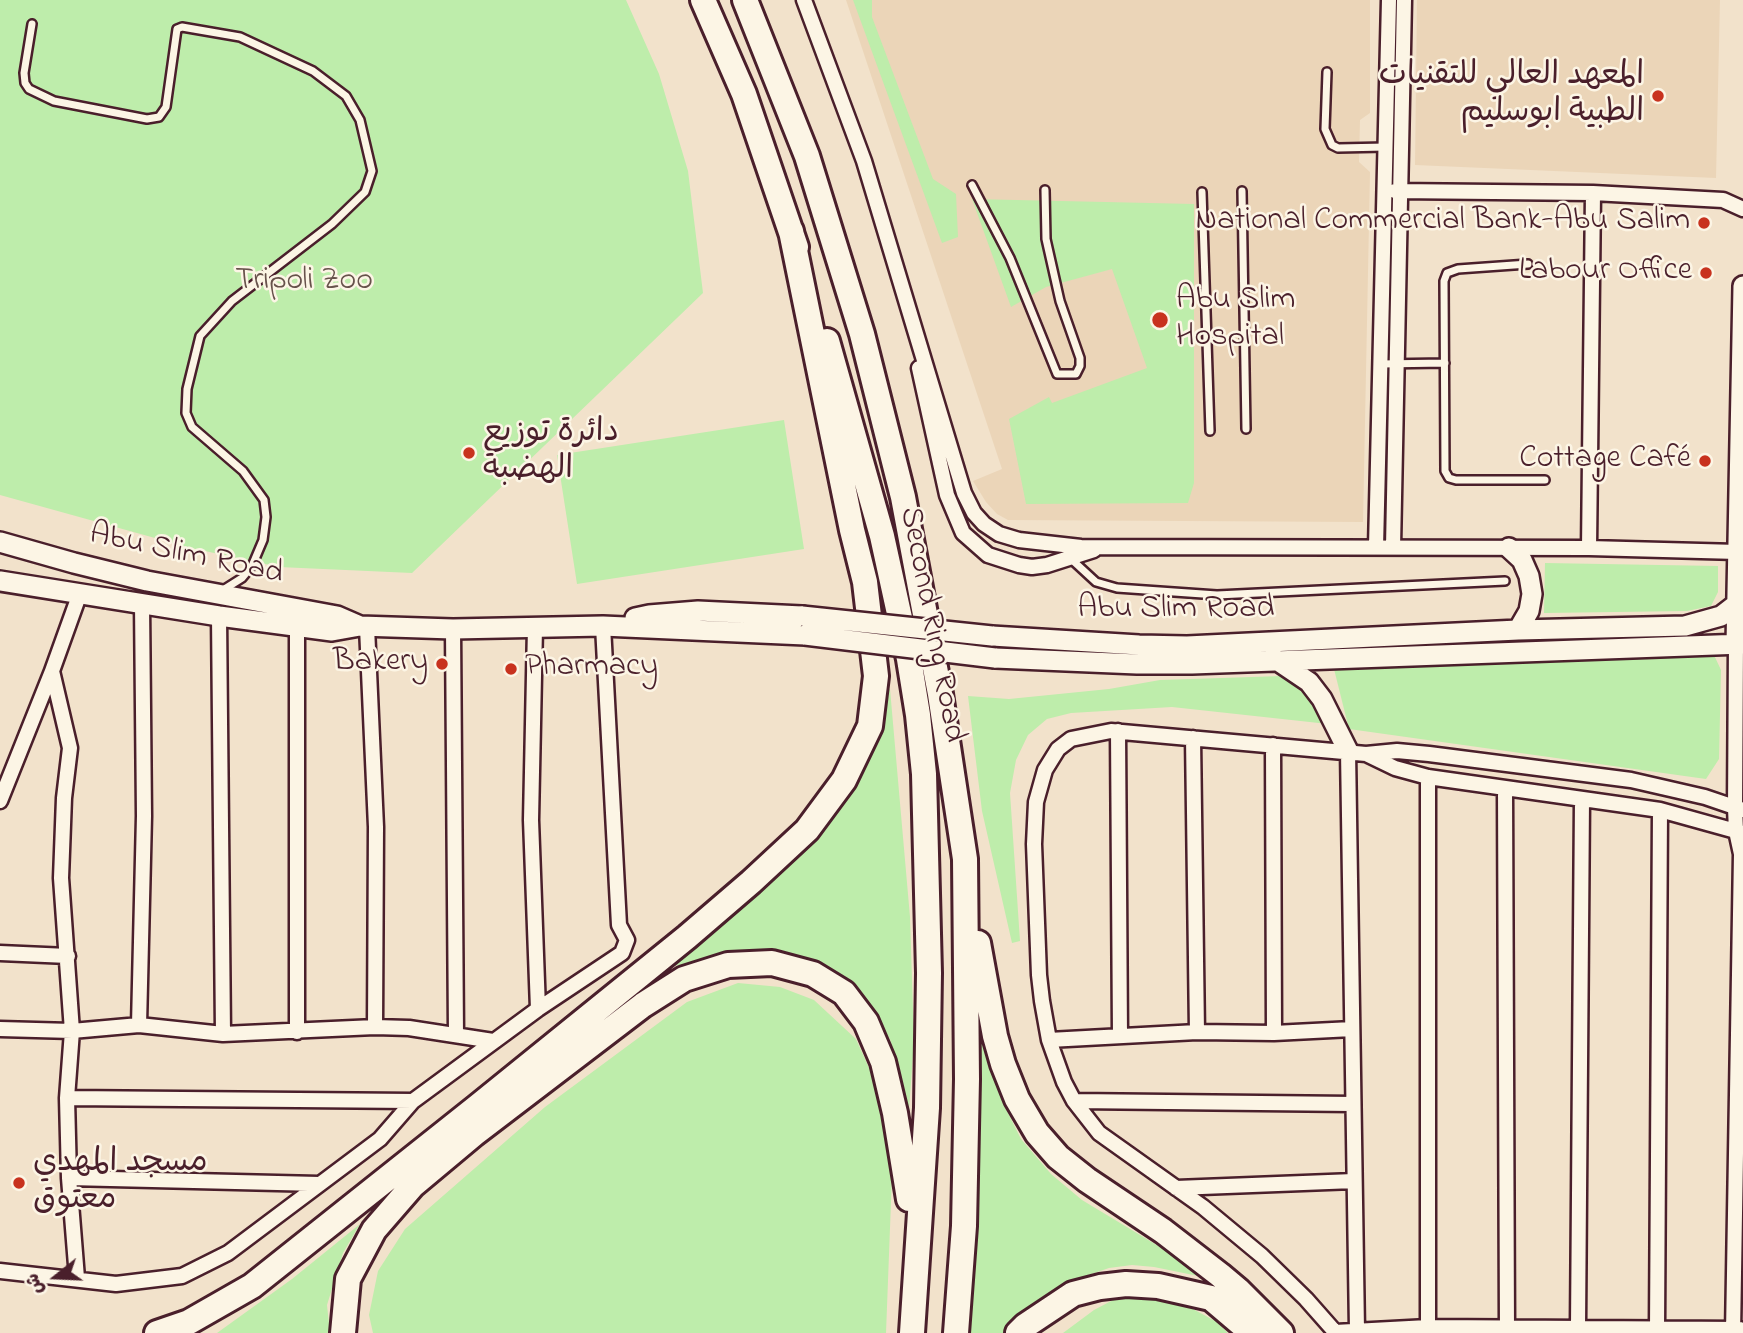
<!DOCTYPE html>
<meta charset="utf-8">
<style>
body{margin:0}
#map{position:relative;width:1743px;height:1333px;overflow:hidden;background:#f2e2cb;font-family:"Indie Flower","Playpen Sans Arabic",sans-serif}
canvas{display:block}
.north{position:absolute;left:21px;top:1242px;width:70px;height:70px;-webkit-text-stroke:5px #fcf5e5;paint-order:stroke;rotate:252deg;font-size:19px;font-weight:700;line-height:28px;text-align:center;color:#4a1f2b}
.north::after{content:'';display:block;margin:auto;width:24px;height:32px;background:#4a1f2b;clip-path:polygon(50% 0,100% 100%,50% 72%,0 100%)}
</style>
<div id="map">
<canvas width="1743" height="1333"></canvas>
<div class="north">ش</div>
</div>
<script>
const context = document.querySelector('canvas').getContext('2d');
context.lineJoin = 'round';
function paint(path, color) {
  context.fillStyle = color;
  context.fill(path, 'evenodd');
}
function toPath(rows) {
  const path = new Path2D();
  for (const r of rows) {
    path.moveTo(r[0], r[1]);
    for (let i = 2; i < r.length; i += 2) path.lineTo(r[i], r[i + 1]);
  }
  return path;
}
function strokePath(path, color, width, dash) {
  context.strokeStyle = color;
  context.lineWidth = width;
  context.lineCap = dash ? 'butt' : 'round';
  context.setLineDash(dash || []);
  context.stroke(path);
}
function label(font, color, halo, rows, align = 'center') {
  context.font = font + ' "Indie Flower","Playpen Sans Arabic",sans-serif';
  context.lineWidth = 5;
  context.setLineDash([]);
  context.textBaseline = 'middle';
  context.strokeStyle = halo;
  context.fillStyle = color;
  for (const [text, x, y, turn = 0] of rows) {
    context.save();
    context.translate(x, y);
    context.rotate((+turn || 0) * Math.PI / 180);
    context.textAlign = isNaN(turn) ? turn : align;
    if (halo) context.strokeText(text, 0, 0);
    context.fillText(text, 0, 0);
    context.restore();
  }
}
const built = toPath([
 [846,0,1370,0,1370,113,1360,120,1359,162,1370,172,1363,522,1008,520,997,514,986,502,973,481,1002,469],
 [1417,0,1720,0,1716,178,1415,165]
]);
const green = toPath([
 [0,0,626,0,659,74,688,171,703,293,412,573,279,567,191,548,0,495],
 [853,0,872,0,872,17,933,179,956,194,958,237,942,243],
 [972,199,1194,204,1194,483,1188,503,1026,504,1009,419,1049,397,1052,403,1147,368,1112,269,1046,287,1011,307],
 [784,420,804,549,577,584,557,455],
 [1545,563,1718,566,1718,592,1711,606,1687,611,1544,613],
 [1714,655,1721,670,1719,759,1706,779,1349,729,1334,669],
 [1282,676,1300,690,1328,724,1172,707,1071,713,1047,719,1028,735,1016,760,1010,793,1020,941,1012,943,982,811,968,696,1009,699,1109,689,1160,680],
 [890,689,910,917,914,1041,909,1110,890,1039,868,1008,768,952,734,952,712,959,663,968,811,837,883,690],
 [738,983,780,987,814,1000,856,1039,894,1123,886,1333,373,1333,369,1315,378,1271,405,1229,545,1107,687,1002],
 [979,1024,1003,1103,1021,1139,1051,1174,1082,1200,1213,1279,1154,1267,1132,1265,1109,1268,1065,1283,1050,1292,1032,1307,1009,1333,969,1333],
 [360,1224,343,1253,327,1305,330,1333,217,1333,292,1279],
 [1133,1296,1147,1296,1180,1302,1217,1322,1228,1333,1063,1333,1094,1310,1113,1300]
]);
const lane = toPath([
 [32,24,24,73,25,83,29,89,54,101,147,119,159,117,166,107,177,29,182,27,240,37,313,71,346,96,360,120,372,171,365,192,332,224,232,301,200,336,187,389,186,413,192,427,243,471,264,500,266,517,263,540,252,566,242,578,223,590],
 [1327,72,1325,129,1332,145,1338,148,1386,147],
 [972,185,1010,258,1057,374,1076,374,1080,366,1080,358,1060,301,1046,239,1045,190],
 [1242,191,1246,429],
 [1202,192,1210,431],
 [1528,264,1458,269,1447,273,1444,281,1445,471,1449,478,1456,480,1545,480],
 [1381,364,1445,363],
 [1070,558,1096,582,1117,588,1217,595,1505,581]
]);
const street = toPath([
 [804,0,864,161,964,493,974,513,984,524,999,534,1019,540,1081,547,1589,548,1738,552],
 [1395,191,1593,193,1723,200,1743,209],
 [919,368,947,495,963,533,988,555,1019,565,1032,567,1047,565,1094,550],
 [1376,547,1389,0],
 [1393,547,1404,0],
 [1589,548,1593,193],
 [219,616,223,1034],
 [367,627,376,827,375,1027],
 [535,627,531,820,538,1009],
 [453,629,456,1035],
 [1118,731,1120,1036],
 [1193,738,1197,1032],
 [1273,745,1274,1033],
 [1348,751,1357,1330],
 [1366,754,1395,768,1428,777,1660,810,1743,833],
 [1428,777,1428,1327],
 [1505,789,1507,1329],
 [0,801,52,671],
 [0,953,68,956],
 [139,1025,144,816,142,603],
 [0,1029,72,1031,139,1025,223,1034,375,1027,409,1028,493,1041],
 [297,1032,297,628],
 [1049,1040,1197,1032,1274,1033,1352,1029],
 [67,1098,413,1101],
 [1074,1101,1353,1104],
 [69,1178,319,1184],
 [1176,1188,1354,1181],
 [0,1271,116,1284,182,1276,228,1253,380,1139,413,1101,538,1009,622,953,627,940,619,925,603,626],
 [77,1278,69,1178,67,1098,72,1031,61,878,64,798,70,748,52,671,80,593],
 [1578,1327,1582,800],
 [1657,1330,1660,810],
 [1335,1332,1428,1327,1740,1329],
 [1336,1333,1306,1299,1262,1256,1203,1207,1099,1133,1074,1101,1064,1082,1049,1040,1042,1001,1039,975,1034,844,1036,802,1045,770,1058,749,1071,739,1111,731,1366,754,1397,751,1429,754,1631,780,1705,797,1743,810],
 [1733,1333,1741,854,1736,831,1735,808,1736,644]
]);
const secondary = toPath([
 [0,542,74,563,147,581,337,616,360,626],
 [1509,548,1522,560,1529,576,1532,594,1529,611,1518,630],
 [0,581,219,616,332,631,360,626,453,629,603,626,805,635],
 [635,618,649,615,698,611,802,616],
 [992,636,1139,645,1187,646,1518,630,1685,626,1721,616,1743,599],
 [1736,644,1743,286],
 [995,658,1137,664,1192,664,1743,644],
 [1275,659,1309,682,1322,699,1348,751]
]);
const highway = toPath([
 [703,0,744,94,796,247],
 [745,0,807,156,862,334,903,497,940,694,965,859,967,1079,964,1226,956,1333],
 [827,341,882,536,909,659,918,715,924,774,929,973,927,1108,912,1333],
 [978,943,995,1036,1003,1064,1017,1099,1037,1133,1058,1157,1087,1180,1163,1231,1220,1275,1239,1291,1281,1333],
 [157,1333,189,1322,252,1286,477,1107,687,937,751,882,807,830,844,780,870,726,876,676,865,582,852,530,791,231],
 [343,1333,348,1279,374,1230,413,1185,474,1134,643,1005,684,979,728,965,772,963,813,974,844,993,866,1022,883,1062,895,1113,909,1199],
 [1018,1333,1025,1326,1073,1294,1100,1287,1126,1284,1158,1286,1211,1298,1252,1333]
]);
const secondaryBridge = toPath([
 [802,616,992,636],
 [805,635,995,658]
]);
const markers = [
 [1658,96,7,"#c8321e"],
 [1704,223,7,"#c8321e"],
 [1706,273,7,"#c8321e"],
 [1160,320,9,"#c8321e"],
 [469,453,7,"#c8321e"],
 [1705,461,7,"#c8321e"],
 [442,664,7,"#c8321e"],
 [511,669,7,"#c8321e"],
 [19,1183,7,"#c8321e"]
];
const poiNames = [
 ["المعهد العالي للتقنيات",1644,78],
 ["الطبية ابوسليم",1644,115],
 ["National Commercial Bank-Abu Salim",1690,223],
 ["Labour Office",1692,273],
 ["Abu Slim",1176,302,"left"],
 ["Hospital",1176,339,"left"],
 ["دائرة توزيع",483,435,"left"],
 ["الهضبة",483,472,"left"],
 ["Cottage Café",1691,461],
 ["Bakery",428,664],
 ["Pharmacy",525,669,"left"],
 ["مسجد المهدي",33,1165,"left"],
 ["معتوق",33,1202,"left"]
];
const parkNames = [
 ["Tripoli Zoo",304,283]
];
const streetNames = [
 ["Abu Slim Road",186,556,12],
 ["Abu Slim Road",1176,611],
 ["Second Ring Road",930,625,79]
];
paint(built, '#ebd5b8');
paint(green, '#beedab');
strokePath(lane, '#4a1f2b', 12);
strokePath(street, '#4a1f2b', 19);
strokePath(secondary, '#4a1f2b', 24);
strokePath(highway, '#4a1f2b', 30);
strokePath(lane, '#fcf5e5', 7);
strokePath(street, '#fcf5e5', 14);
strokePath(secondary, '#fcf5e5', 19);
strokePath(highway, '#fcf5e5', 24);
strokePath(secondaryBridge, '#4a1f2b', 24, []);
strokePath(secondaryBridge, '#fcf5e5', 19);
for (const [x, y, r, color] of markers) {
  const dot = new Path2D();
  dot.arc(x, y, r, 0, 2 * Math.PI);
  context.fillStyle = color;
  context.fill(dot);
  strokePath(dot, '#fcf5e5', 2.5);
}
label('32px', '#4a1f2b', '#fcf5e5', poiNames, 'right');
label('32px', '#67524b', '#fcf5e5', parkNames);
label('32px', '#4a1f2b', '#fcf5e5', streetNames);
</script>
